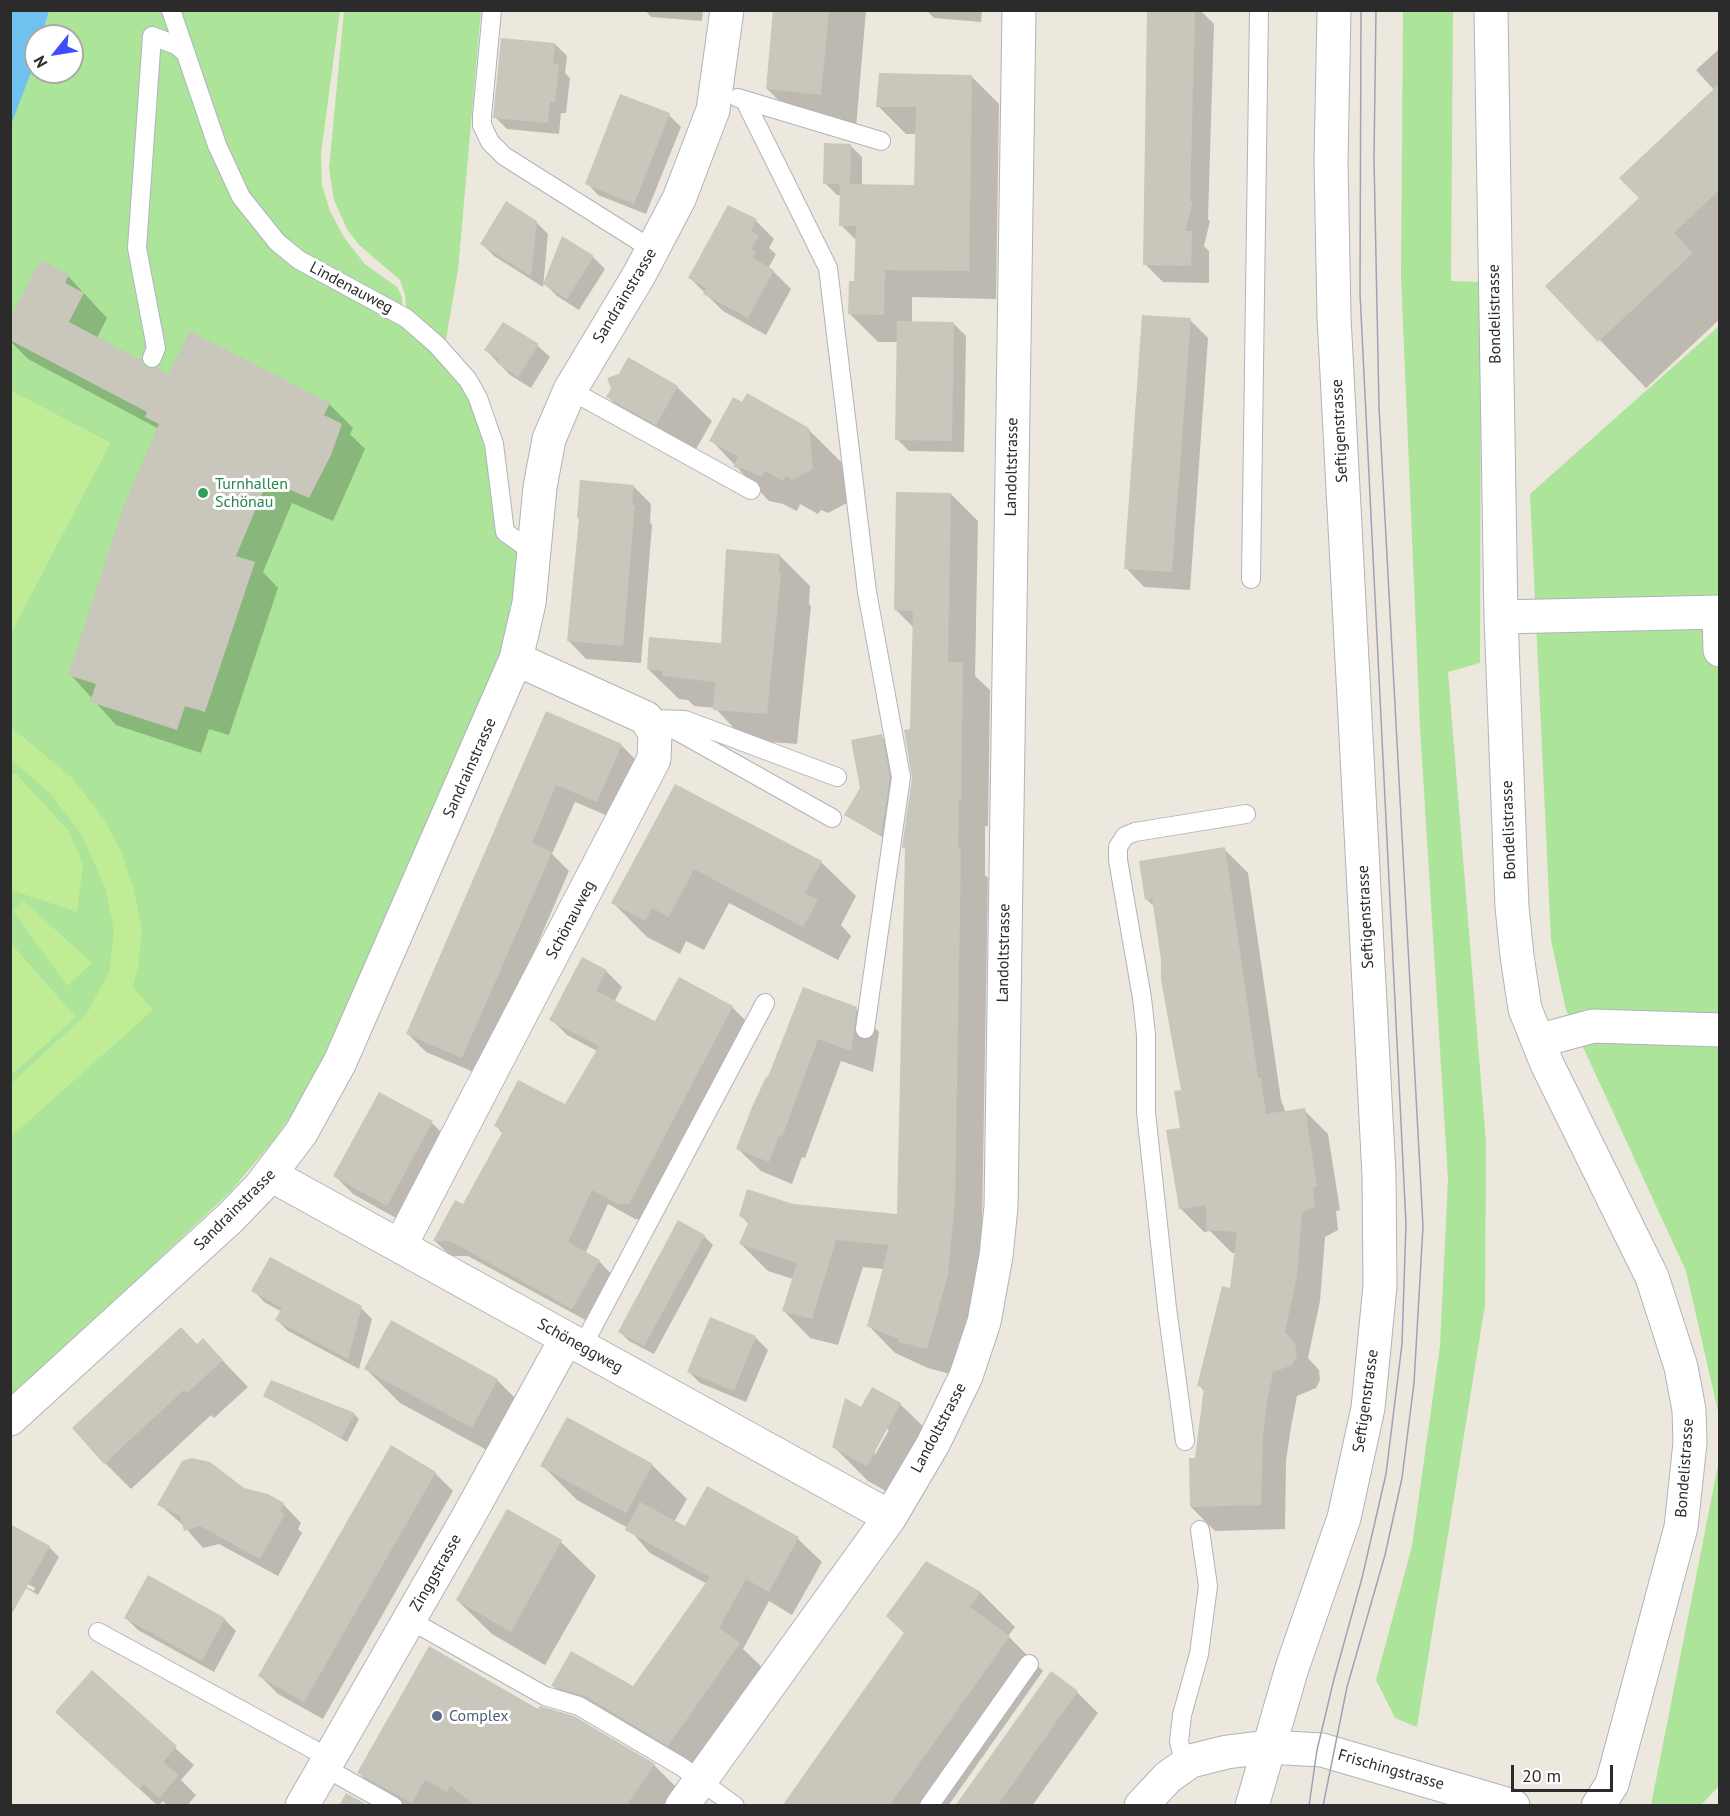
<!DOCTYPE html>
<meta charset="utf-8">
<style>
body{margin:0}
#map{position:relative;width:1730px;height:1816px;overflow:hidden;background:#ede8dd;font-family:"PT Sans",sans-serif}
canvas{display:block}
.frame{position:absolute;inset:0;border:12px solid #2b2b2b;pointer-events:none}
.north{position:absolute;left:24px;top:24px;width:60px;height:60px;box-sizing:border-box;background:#fff;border:2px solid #aaa;border-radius:50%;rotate:240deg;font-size:16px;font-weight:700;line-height:24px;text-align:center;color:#2b2b2b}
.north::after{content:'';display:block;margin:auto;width:21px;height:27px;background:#3c4efc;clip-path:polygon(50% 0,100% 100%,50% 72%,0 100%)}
.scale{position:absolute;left:1511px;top:1765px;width:102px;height:27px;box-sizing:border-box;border:3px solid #2b2b2b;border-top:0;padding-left:8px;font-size:18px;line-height:21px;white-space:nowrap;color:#2b2b2b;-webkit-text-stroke:4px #fff;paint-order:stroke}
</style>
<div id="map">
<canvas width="1730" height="1816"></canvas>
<div class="frame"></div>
<div class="north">N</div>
<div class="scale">20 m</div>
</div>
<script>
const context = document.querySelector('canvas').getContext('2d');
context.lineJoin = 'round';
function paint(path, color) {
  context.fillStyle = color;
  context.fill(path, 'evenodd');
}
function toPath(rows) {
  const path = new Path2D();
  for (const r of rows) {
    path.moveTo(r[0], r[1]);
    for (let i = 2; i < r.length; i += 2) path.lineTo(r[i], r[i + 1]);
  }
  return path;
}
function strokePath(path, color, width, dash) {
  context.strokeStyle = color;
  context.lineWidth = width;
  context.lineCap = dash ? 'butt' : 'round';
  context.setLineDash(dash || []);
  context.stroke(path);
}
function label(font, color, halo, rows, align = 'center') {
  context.font = font + ' "PT Sans",sans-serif';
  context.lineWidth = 6;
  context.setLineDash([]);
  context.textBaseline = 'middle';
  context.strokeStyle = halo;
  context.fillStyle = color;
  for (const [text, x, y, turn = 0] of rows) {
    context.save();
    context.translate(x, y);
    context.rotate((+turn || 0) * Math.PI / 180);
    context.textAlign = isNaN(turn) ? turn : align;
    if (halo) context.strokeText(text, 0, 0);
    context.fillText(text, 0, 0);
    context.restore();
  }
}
const green = toPath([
 [1453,10,1451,281,1481,282,1480,663,1448,672,1486,1143,1485,1305,1417,1727,1395,1718,1376,1680,1412,1546,1440,1346,1448,1179,1420,727,1401,276,1403,11],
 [49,11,340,11,321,154,322,185,330,211,345,239,365,264,397,287,402,297,402,325,418,334,476,399,500,502,519,545,514,601,500,658,343,1024,303,1098,274,1140,230,1192,11,1399,11,1075,75,1017,11,944,11,632,110,443,11,391,10,125,36,59,36,72,72,72,72,36,42,36],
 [344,11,481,11,458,270,444,351,407,317,405,295,400,280,358,244,347,229,334,200,329,168],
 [1719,326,1719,1416,1686,1271,1566,1010,1551,940,1530,494],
 [1719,1460,1719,1786,1701,1805,1651,1805]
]);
const pitch = toPath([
 [11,391,110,443,11,632],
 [11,727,71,777,104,819,122,853,134,891,142,929,138,967,133,987,153,1010,11,1137,11,1084,87,1013,109,972,114,930,106,890,81,834,50,793,11,760],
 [11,772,17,775,69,831,83,864,77,912,11,890],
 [24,901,92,963,67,986,13,911],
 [11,944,76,1017,11,1075,10,1075]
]);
const water = toPath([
 [11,10,49,11,42,36,36,36,36,59,11,125]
]);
const shadow = toPath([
 [645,10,703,10,702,21,651,17],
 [774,10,866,10,856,128,802,123,767,89],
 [926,10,982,10,981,22,934,18],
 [1149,10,1200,10,1214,24,1208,219,1210,221,1204,246,1209,251,1209,283,1163,282,1145,264],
 [555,44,567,56,565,73,570,78,566,113,561,113,559,134,507,129,495,117],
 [1720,48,1720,319,1646,388,1548,286,1641,199,1715,91,1696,70],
 [971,76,999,104,996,299,912,297,912,323,954,324,966,336,964,452,909,451,897,439,898,342,878,342,850,314,856,282,857,241,841,225,841,195,837,195,825,183,850,145,862,157,862,186,916,186,917,134,906,134,878,106],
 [669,115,681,127,646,214,598,195,587,183],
 [756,221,774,239,769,248,776,254,769,267,791,289,766,335,723,311,690,278],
 [536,222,548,234,543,287,494,256,482,244],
 [593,257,605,269,579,310,557,296,545,284],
 [68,276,107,318,97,338,140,361,149,370,168,376,329,404,353,428,350,434,365,449,333,521,292,503,263,572,278,588,229,735,209,729,201,753,116,725,70,674,159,429,28,359,10,341,10,322],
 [1190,320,1208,338,1190,590,1144,587,1126,568],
 [538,346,550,357,531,388,510,375,486,350],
 [677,387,712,421,691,458,642,431,608,397],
 [808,429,843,464,847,503,828,513,821,510,818,514,800,504,797,511,783,504,769,501,711,440],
 [633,486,651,504,650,522,652,525,641,663,586,659,568,640,581,520,578,518],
 [951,494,978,521,975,676,990,690,988,826,985,826,985,875,988,878,982,1226,975,1302,954,1375,928,1368,895,1353,868,1325,884,1269,863,1267,838,1345,810,1338,783,1310,793,1279,768,1271,741,1244,749,1224,741,1216,793,1205,898,1215,914,778,912,730,914,628,896,610],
 [779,555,810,586,809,604,811,606,797,744,745,740,715,708,694,706,688,700,679,699,648,669,722,645],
 [547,713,621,745,639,763,615,819,575,802,552,854,569,871,481,1075,426,1052,408,1034],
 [881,736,887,741,895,784,887,840,846,815,861,788],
 [675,786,821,862,856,896,841,925,851,936,838,960,729,903,704,950,686,941,680,954,647,937,613,903],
 [1224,849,1248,873,1281,1100,1286,1113,1304,1110,1328,1134,1340,1210,1336,1211,1338,1230,1325,1237,1320,1301,1308,1358,1319,1370,1320,1380,1316,1388,1297,1396,1291,1427,1286,1461,1285,1529,1215,1531,1191,1507,1205,1392,1199,1385,1232,1290,1236,1253,1232,1253,1210,1231,1204,1232,1180,1208,1182,1091,1155,907,1146,899],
 [606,971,622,987,614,1002,656,1023,732,1007,748,1023,645,1219,635,1219,608,1204,585,1254,599,1261,614,1277,589,1322,468,1256,451,1256,435,1241,456,1202,464,1206,503,1134,496,1126,565,1106,597,1051,567,1035,551,1019],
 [804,989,856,1009,879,1032,873,1072,841,1061,805,1158,802,1157,792,1184,761,1171,738,1149,769,1079],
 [380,1094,432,1123,450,1141,405,1223,353,1194,335,1176],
 [679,1222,704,1236,713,1245,654,1354,629,1341,620,1332],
 [253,1290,361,1308,372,1319,359,1369,288,1331,277,1320,282,1312,264,1302],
 [710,1319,756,1338,768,1350,746,1402,700,1383,688,1371],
 [391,1322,497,1380,532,1415,507,1461,400,1403,366,1369],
 [203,1340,248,1387,214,1418,211,1415,131,1489,105,1463],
 [265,1395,354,1414,359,1419,347,1442],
 [900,1404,935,1438,902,1500,868,1481,833,1446,862,1409],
 [886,1428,889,1430,875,1455,875,1448],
 [391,1447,435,1473,453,1491,323,1719,278,1694,260,1676],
 [542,1465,652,1465,687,1499,674,1522,686,1528,708,1488,798,1539,822,1562,792,1615,769,1601,743,1649,763,1668,692,1768,576,1709,553,1686,633,1688,707,1584,650,1553,628,1528,577,1500],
 [243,1489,283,1504,301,1523,298,1529,302,1533,278,1576,219,1544,203,1548,184,1526,159,1504],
 [508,1511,561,1542,596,1576,545,1665,492,1634,457,1600],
 [49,1547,59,1557,38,1595,10,1579,34,1591,35,1588,10,1574],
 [926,1563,981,1593,1015,1627,1008,1636,1043,1671,948,1806,784,1806,906,1634],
 [148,1577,224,1619,236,1631,214,1672,138,1630,126,1618],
 [92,1672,194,1765,181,1780,196,1795,187,1806,167,1806,163,1801,158,1806,75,1730],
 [1077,1692,1098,1713,1032,1806,957,1806],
 [538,1711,574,1718,654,1765,676,1787,663,1806,400,1806,381,1795,359,1773]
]);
const building = toPath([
 [773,10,829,10,821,95,766,89],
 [1147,10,1195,10,1190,201,1193,201,1185,231,1192,231,1191,266,1143,265],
 [501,38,555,43,553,64,559,64,555,102,550,102,548,123,493,118],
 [879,73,972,75,969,271,885,270,884,315,848,314,849,281,854,281,856,226,839,226,840,184,914,185,916,107,876,107],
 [1719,84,1719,190,1674,233,1693,253,1598,342,1545,286,1639,198,1619,178],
 [620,94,670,113,634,204,585,184],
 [824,143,851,144,850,184,823,184],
 [506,201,537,221,531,276,480,244],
 [728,205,757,219,751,231,759,235,751,249,756,252,753,258,774,270,748,318,703,294,706,288,688,278],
 [562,236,594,256,567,299,543,284],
 [41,260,69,275,65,283,84,293,69,322,141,360,147,368,157,368,168,374,190,331,330,403,324,415,342,424,331,455,309,498,268,480,236,556,255,562,205,712,185,706,177,730,90,702,96,684,68,675,124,505,159,424,145,417,147,412,10,340,10,318],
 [1142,315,1191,318,1172,572,1124,569],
 [897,321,954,322,952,441,895,440],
 [503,322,539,344,518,377,497,363,499,359,484,350],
 [628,357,678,386,656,425,606,397,611,389,607,378,619,374],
 [747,393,809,428,813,469,792,480,786,476,783,481,765,471,762,477,747,470,733,467,738,456,709,441,733,397,742,402],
 [580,480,634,485,632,505,635,505,623,646,567,641,579,518,577,518],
 [896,492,951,493,948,662,963,662,961,799,959,799,958,849,961,849,955,1198,948,1275,927,1349,899,1342,899,1339,867,1326,889,1245,836,1240,812,1319,782,1311,797,1263,739,1244,749,1221,739,1216,747,1189,793,1204,897,1214,905,849,902,847,912,778,904,730,910,729,913,611,894,610],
 [726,549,780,554,779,574,781,574,767,714,713,710,715,682,662,676,663,671,647,669,649,637,721,643],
 [546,711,622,744,597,802,556,785,532,843,552,852,462,1058,406,1034],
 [882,734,890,777,881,836,844,815,860,788,851,740],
 [675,784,822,861,805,893,818,900,803,927,694,869,669,917,652,908,645,921,611,903],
 [1225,847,1258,1078,1261,1078,1266,1114,1305,1108,1317,1187,1313,1187,1315,1206,1302,1213,1297,1276,1285,1332,1295,1344,1297,1356,1292,1365,1273,1372,1267,1402,1263,1436,1261,1505,1190,1507,1189,1458,1195,1458,1204,1387,1197,1386,1222,1286,1230,1288,1237,1232,1206,1230,1206,1205,1179,1209,1166,1130,1180,1128,1174,1091,1181,1090,1161,980,1161,960,1152,898,1145,900,1139,861],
 [582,957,607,970,596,991,655,1021,679,977,733,1006,629,1204,618,1204,592,1190,568,1242,600,1260,572,1309,450,1241,433,1241,455,1200,463,1204,503,1131,494,1126,518,1080,565,1104,599,1046,549,1020],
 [803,987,857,1007,851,1051,818,1039,782,1137,779,1136,769,1162,736,1149,752,1107,766,1077,768,1077],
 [379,1092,433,1121,387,1206,333,1176],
 [678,1220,705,1235,644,1346,618,1332],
 [270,1257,362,1306,348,1359,275,1320,282,1308,251,1291],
 [710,1317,756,1336,734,1391,687,1372],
 [391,1320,498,1379,472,1428,364,1369],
 [181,1327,197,1344,203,1338,223,1360,187,1393,184,1390,104,1464,72,1428],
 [271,1380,355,1413,341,1438,263,1396],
 [872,1387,901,1403,867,1466,832,1447,845,1398,861,1407],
 [567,1417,653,1464,626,1513,540,1466],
 [391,1445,436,1472,304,1702,258,1676],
 [192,1458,210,1462,244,1488,268,1494,284,1503,280,1511,285,1514,260,1559,200,1526,184,1531,180,1516,157,1505,182,1461],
 [707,1486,799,1537,769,1592,746,1579,719,1628,740,1643,668,1746,585,1696,551,1686,571,1651,633,1686,710,1577,625,1530,640,1502,685,1526],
 [507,1509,562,1540,511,1632,456,1600],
 [10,1524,50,1546,10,1617],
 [926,1561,981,1592,970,1607,1010,1636,889,1806,782,1806,904,1633,886,1616],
 [148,1575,225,1618,202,1661,124,1618],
 [429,1646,538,1709,540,1706,574,1716,655,1764,626,1806,477,1806,450,1786,447,1792,425,1780,412,1803,357,1773],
 [92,1670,177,1746,163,1762,179,1775,159,1798,144,1784,139,1789,55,1712],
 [1051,1671,1078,1691,997,1806,955,1806],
 [346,1793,369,1806,339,1806]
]);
const lane = toPath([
 [171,10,217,145,241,197,277,242,299,260,406,318,437,345,468,380,478,398,494,444,505,532,534,553],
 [492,10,482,116,482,125,490,142,504,156,653,250],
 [738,98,881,141],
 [745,101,828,268,867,592,901,777,865,1029],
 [152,358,156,348,137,248,152,36,176,45,186,53],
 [570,390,751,490],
 [1251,579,1259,10],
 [648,719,679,732,832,818],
 [657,719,685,720,837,777],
 [582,1347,765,1003],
 [1185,1441,1167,1308,1146,1112,1146,1035,1142,998,1118,860,1118,847,1125,836,1135,832,1246,814],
 [408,1619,545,1696,579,1706,682,1767,735,1806],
 [98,1632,329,1758],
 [1185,1764,1179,1742,1182,1715,1199,1654,1208,1586,1200,1530],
 [324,1767,393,1806],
 [929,1806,1029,1664]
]);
const street = toPath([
 [1491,10,1501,617,1512,907,1517,956,1525,1009,1547,1064,1652,1277,1681,1367,1689,1410,1690,1443,1681,1527,1612,1784,1598,1806],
 [1501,617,1719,612,1720,650],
 [1538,1041,1593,1026,1720,1030],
 [271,1175,890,1517],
 [400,1246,654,759,655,734,646,718,516,659],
 [10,1419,230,1218,260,1187,301,1133,340,1062,516,659,529,603,540,487,549,439,570,390,639,275,679,199,713,110,727,10],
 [302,1806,467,1519,566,1339],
 [682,1806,890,1517,933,1444,966,1376,984,1322,996,1256,1001,1207,1019,10],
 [1141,1806,1168,1777,1191,1761,1227,1752,1267,1747,1322,1750,1513,1806]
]);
const secondary = toPath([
 [1252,1806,1292,1668,1344,1518,1368,1408,1380,1286,1379,1175,1334,317,1331,161,1334,10]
]);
const tram = toPath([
 [1309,1806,1317,1750,1334,1679,1362,1578,1386,1474,1402,1344,1406,1224,1360,293,1361,10],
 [1323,1806,1347,1687,1385,1555,1402,1478,1414,1383,1423,1226,1379,407,1374,159,1376,10]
]);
const markers = [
 [203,493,6,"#2e9e5b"],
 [437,1716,6,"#5c6f8a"]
];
const streetNames = [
 ["Lindenauweg",351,288,28],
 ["Sandrainstrasse",625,296,-59],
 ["Bondelistrasse",1495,314,-91],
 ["Seftigenstrasse",1340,431,-93],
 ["Landoltstrasse",1012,467,-89],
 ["Sandrainstrasse",470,768,-66],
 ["Bondelistrasse",1509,830,-92],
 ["Seftigenstrasse",1366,917,-93],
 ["Schönauweg",571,920,-62],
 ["Landoltstrasse",1004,953,-89],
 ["Sandrainstrasse",235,1210,-45],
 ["Schöneggweg",580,1346,29],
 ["Seftigenstrasse",1366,1401,-82],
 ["Landoltstrasse",939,1428,-62],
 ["Bondelistrasse",1685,1468,-86],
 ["Zinggstrasse",436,1573,-60],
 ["Frischingstrasse",1391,1770,16]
];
const leisureNames = [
 ["Turnhallen",215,484],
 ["Schönau",215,502]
];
const serviceNames = [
 ["Complex",449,1716]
];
paint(green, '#ace499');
paint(pitch, '#bfec95');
paint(water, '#6fc2f0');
paint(shadow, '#0003');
paint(building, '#c9c6bc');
strokePath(lane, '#b1b2bf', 20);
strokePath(street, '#b1b2bf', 35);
strokePath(secondary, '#b1b2bf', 35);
strokePath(lane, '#fff', 18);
strokePath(street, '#fff', 33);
strokePath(secondary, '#fff', 33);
strokePath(tram, '#a0a1b6', 1.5);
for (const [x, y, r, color] of markers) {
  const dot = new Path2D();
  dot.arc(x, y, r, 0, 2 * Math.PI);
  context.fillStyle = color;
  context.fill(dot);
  strokePath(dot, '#fff', 2);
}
label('16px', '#2b2b2b', '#fff', streetNames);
label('16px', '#27864d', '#fff', leisureNames, 'left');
label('16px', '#4e5e75', '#fff', serviceNames, 'left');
</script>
